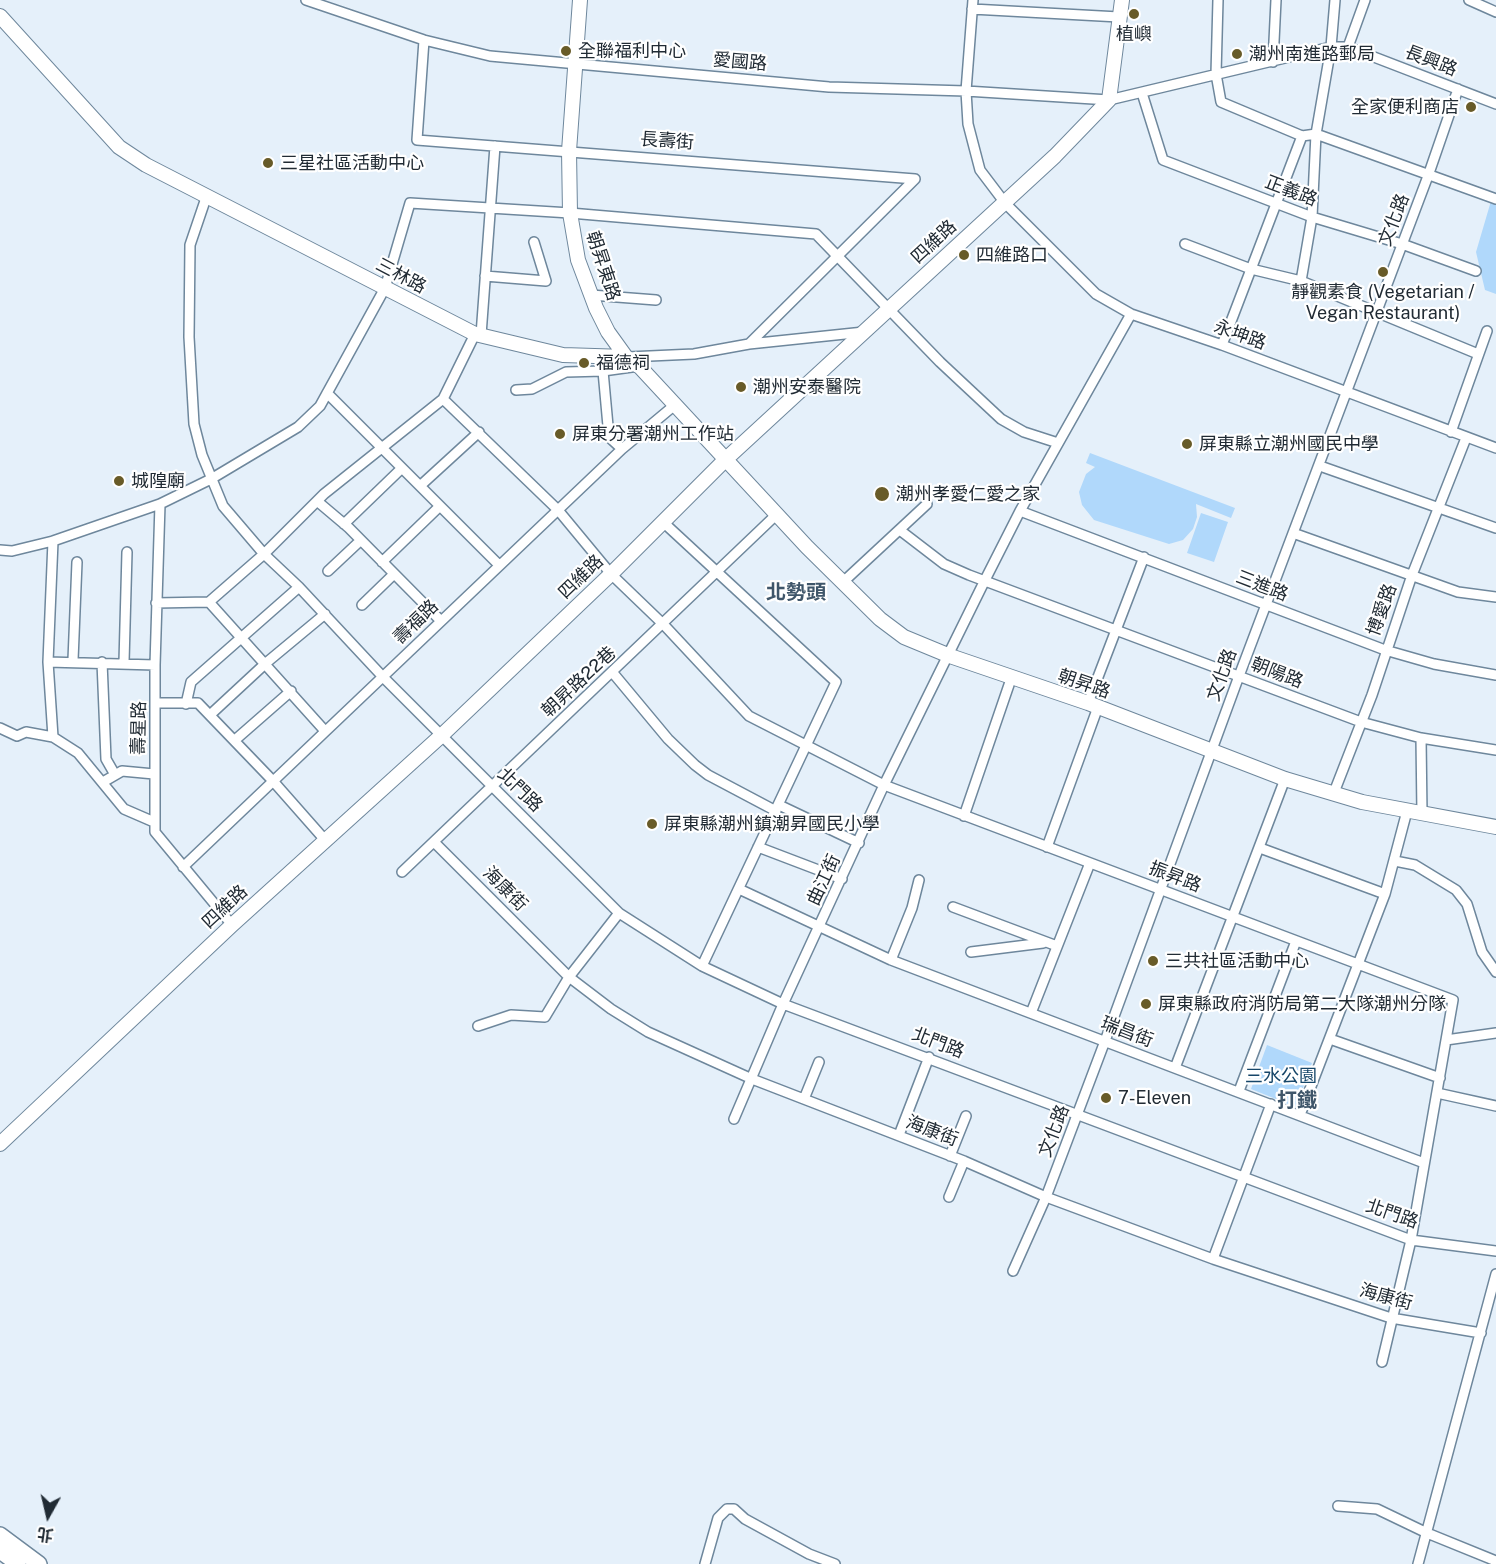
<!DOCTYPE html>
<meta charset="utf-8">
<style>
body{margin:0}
#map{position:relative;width:1496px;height:1564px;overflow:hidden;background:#e5f0fa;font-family:"Public Sans","Noto Sans TC",sans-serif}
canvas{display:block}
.north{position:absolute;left:18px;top:1486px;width:60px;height:60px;-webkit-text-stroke:4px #fff;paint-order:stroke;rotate:188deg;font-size:16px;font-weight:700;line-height:24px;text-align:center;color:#212b34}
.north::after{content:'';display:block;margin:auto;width:21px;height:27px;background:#212b34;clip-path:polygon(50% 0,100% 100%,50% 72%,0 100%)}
</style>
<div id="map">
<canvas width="1496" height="1564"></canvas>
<div class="north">北</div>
</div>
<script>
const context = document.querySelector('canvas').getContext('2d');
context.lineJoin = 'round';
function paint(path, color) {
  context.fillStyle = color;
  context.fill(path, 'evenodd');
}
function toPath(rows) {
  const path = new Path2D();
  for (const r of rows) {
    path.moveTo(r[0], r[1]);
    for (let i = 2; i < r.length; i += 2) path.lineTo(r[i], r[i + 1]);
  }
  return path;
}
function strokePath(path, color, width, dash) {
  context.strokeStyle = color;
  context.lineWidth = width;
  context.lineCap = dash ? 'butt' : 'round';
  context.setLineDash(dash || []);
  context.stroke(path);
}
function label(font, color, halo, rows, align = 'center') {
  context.font = font + ' "Public Sans","Noto Sans TC",sans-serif';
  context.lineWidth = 4.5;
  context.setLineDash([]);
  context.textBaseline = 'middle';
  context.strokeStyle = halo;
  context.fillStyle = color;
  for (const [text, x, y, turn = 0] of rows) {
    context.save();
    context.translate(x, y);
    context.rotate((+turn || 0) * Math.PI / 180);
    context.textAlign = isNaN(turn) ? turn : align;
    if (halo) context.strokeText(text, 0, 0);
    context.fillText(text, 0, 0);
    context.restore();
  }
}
const green = toPath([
 [1491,201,1496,203,1496,294,1485,290,1476,252],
 [1090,453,1235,508,1231,518,1196,504,1197,517,1193,529,1183,540,1169,544,1094,520,1082,505,1079,492,1086,474,1095,467,1086,463],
 [1201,513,1228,522,1214,562,1187,553],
 [1267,1045,1312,1063,1296,1107,1251,1089]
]);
const street = toPath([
 [306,0,424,40,490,56,829,87,966,91,1109,100,1331,47,1348,47,1496,104],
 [973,0,966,91,968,124,980,170,1005,203,1096,294,1131,314,1222,345,1496,448],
 [1218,0,1216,74,1221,102,1302,136,1316,134,1496,199],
 [1469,0,1496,12],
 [972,9,1119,17],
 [424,40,417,140,915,179],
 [1348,47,1365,0],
 [1273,62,1276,0],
 [1142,93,1163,160,1312,217,1402,244,1476,271],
 [207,195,190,245,189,337,194,424,202,455,223,506,264,554,299,587,383,677,619,913,702,966,783,1004,1411,1240,1496,1251],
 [1185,244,1251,269,1301,281,1478,354],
 [485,276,546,281,534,242],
 [1301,281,1312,217,1316,134,1331,47,1335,0],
 [591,295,656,300],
 [481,335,495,146],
 [749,344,915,179],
 [1222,345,1302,136],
 [628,357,694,354,749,344,864,332],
 [603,371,609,437,622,449],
 [516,390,532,389,566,372,603,371,639,366],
 [327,393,499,565],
 [443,399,558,510,611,574,664,625,749,716,884,785,1453,1000,1411,1240,1382,1362],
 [1451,432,1487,331],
 [1320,466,1496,528],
 [420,486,479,432],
 [317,501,349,528,441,621],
 [160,504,155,665,155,832,232,925],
 [1020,511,1385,650,1434,664,1496,675],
 [663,522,836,682,702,966],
 [344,524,402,468],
 [901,531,944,564,969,575,1361,722,1421,738,1496,750],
 [1293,533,1458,592,1496,597],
 [0,550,12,551,53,541,160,504,211,479,298,427,320,406,385,288,410,203,570,213,816,234,940,362,1001,419,1024,432,1058,443],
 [382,562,440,506],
 [328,571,361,540],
 [842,583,927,504],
 [209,602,325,731],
 [156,603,209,602,264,554,324,494,443,399,475,334],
 [362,605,394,574],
 [73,660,77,562],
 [48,662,155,665],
 [102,662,106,759,114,773],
 [124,662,127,552],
 [613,673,668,739,695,765,708,775,776,811],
 [156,703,198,703,273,781,325,840],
 [1088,703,1144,557],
 [186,704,191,682,299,587],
 [211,714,266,663,325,614],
 [0,728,17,736,26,732,53,737,78,753,124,809,154,822],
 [53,737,48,662,53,541],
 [1421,738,1422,814],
 [235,740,291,691],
 [103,782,122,771,154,774],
 [1333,795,1372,695,1412,575,1466,438],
 [779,805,859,843],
 [964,816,1011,679],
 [434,842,569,977,611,1009,648,1032,752,1079,964,1161,1046,1197,1213,1259,1391,1318,1481,1333],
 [758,847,842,879],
 [1047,847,1098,707],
 [1260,848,1385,894],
 [1395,861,1415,865,1456,890,1467,904,1482,952,1496,972],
 [183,867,622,449,676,404],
 [402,872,777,514],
 [739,889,891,960,1424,1163],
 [953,907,1057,946],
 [971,952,1043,943],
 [891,960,912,908,919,880],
 [1031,1013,1090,863],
 [478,1026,511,1015,545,1017,569,977,619,913],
 [1330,1039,1440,1078],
 [1446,1040,1496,1033],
 [1175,1068,1285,779],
 [1239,1091,1296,941],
 [1437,1093,1496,1106],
 [804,1099,819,1062],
 [1300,1115,1385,894,1407,811],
 [734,1119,783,1004,884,785,985,580,1020,511,1131,314],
 [899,1135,929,1057],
 [950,1156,966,1116],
 [949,1197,964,1161],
 [1213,1259,1271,1104],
 [1013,1271,1046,1197,1105,1041,1239,676,1428,176,1458,89],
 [1338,1506,1377,1509,1427,1533,1496,1561],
 [705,1564,718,1518,727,1509,734,1509,745,1519,809,1554,835,1564],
 [1418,1564,1496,1274]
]);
const secondary = toPath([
 [580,0,569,151,570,213,578,260,596,308,608,332,626,357,639,366,807,547,880,619,904,637,950,656,1088,703,1285,779,1362,802,1496,827],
 [0,16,119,147,146,165,475,334,563,355,626,357],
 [0,1144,232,925,442,735,611,574,726,459,1055,156,1109,100,1122,0]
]);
const primary = toPath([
 [0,1535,39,1564],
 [0,1551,18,1564]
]);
const markers = [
 [1134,14,6,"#685b28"],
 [566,51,6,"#685b28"],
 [1237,54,6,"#685b28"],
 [1471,107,6,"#685b28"],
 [268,163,6,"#685b28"],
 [964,255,6,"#685b28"],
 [1383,272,6,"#685b28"],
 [584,363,6,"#685b28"],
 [741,387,6,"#685b28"],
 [560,434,6,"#685b28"],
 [1187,444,6,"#685b28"],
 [119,481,6,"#685b28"],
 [882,494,8,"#685b28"],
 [652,824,6,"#685b28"],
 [1153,961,6,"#685b28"],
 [1146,1004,6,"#685b28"],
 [1106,1098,6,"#685b28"]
];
const poiNames = [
 ["植嶼",1134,34,"center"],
 ["全聯福利中心",578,51],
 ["潮州南進路郵局",1249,54],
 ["全家便利商店",1459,107,"right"],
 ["三星社區活動中心",280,163],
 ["四維路口",976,255],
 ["靜觀素食 (Vegetarian /",1383,292,"center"],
 ["Vegan Restaurant)",1383,313,"center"],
 ["福德祠",596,363],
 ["潮州安泰醫院",753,387],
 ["屏東分署潮州工作站",572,434],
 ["屏東縣立潮州國民中學",1199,444],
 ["城隍廟",131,481],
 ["潮州孝愛仁愛之家",896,494],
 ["屏東縣潮州鎮潮昇國民小學",664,824],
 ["三共社區活動中心",1165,961],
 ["屏東縣政府消防局第二大隊潮州分隊",1158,1004],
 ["7-Eleven",1118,1098]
];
const streetNames = [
 ["長興路",1431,61,21],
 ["愛國路",740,62,5],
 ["長壽街",667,141,4],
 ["正義路",1291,191,21],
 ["文化路",1394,220,-69],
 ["四維路",934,242,-43],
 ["朝昇東路",603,266,72],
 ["三林路",401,276,28],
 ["永坤路",1240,335,20],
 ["四維路",581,577,-44],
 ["三進路",1262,586,21],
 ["博愛路",1382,610,-70],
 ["壽福路",416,622,-44],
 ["朝陽路",1277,673,21],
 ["文化路",1222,675,-70],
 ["朝昇路22巷",579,682,-43],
 ["朝昇路",1084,684,19],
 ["壽星路",139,728,-89],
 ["北門路",520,790,44],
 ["振昇路",1175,877,21],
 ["曲江街",824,880,-65],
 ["海康街",505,889,45],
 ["四維路",225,907,-43],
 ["瑞昌街",1127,1032,21],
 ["北門路",938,1043,21],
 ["海康街",932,1131,21],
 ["文化路",1054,1131,-69],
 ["北門路",1392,1214,19],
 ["海康街",1386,1297,15]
];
const parkNames = [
 ["三水公園",1281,1076]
];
const neighbourhoodNames = [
 ["北勢頭",796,593],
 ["打鐵",1297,1101]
];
paint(green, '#b0d8fb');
strokePath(street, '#6e879c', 12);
strokePath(secondary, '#6e879c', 16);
strokePath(primary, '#6e879c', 18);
strokePath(street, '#fff', 9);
strokePath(secondary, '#fff', 14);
strokePath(primary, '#fff', 15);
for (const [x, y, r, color] of markers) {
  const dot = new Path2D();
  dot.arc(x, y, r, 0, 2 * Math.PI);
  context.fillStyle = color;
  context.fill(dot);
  strokePath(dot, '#fff', 2);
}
label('18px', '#212b34', '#fff', poiNames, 'left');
label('18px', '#212b34', '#fff', streetNames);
label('18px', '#164669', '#fff', parkNames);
label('bold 20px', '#3f566a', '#fff', neighbourhoodNames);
</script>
